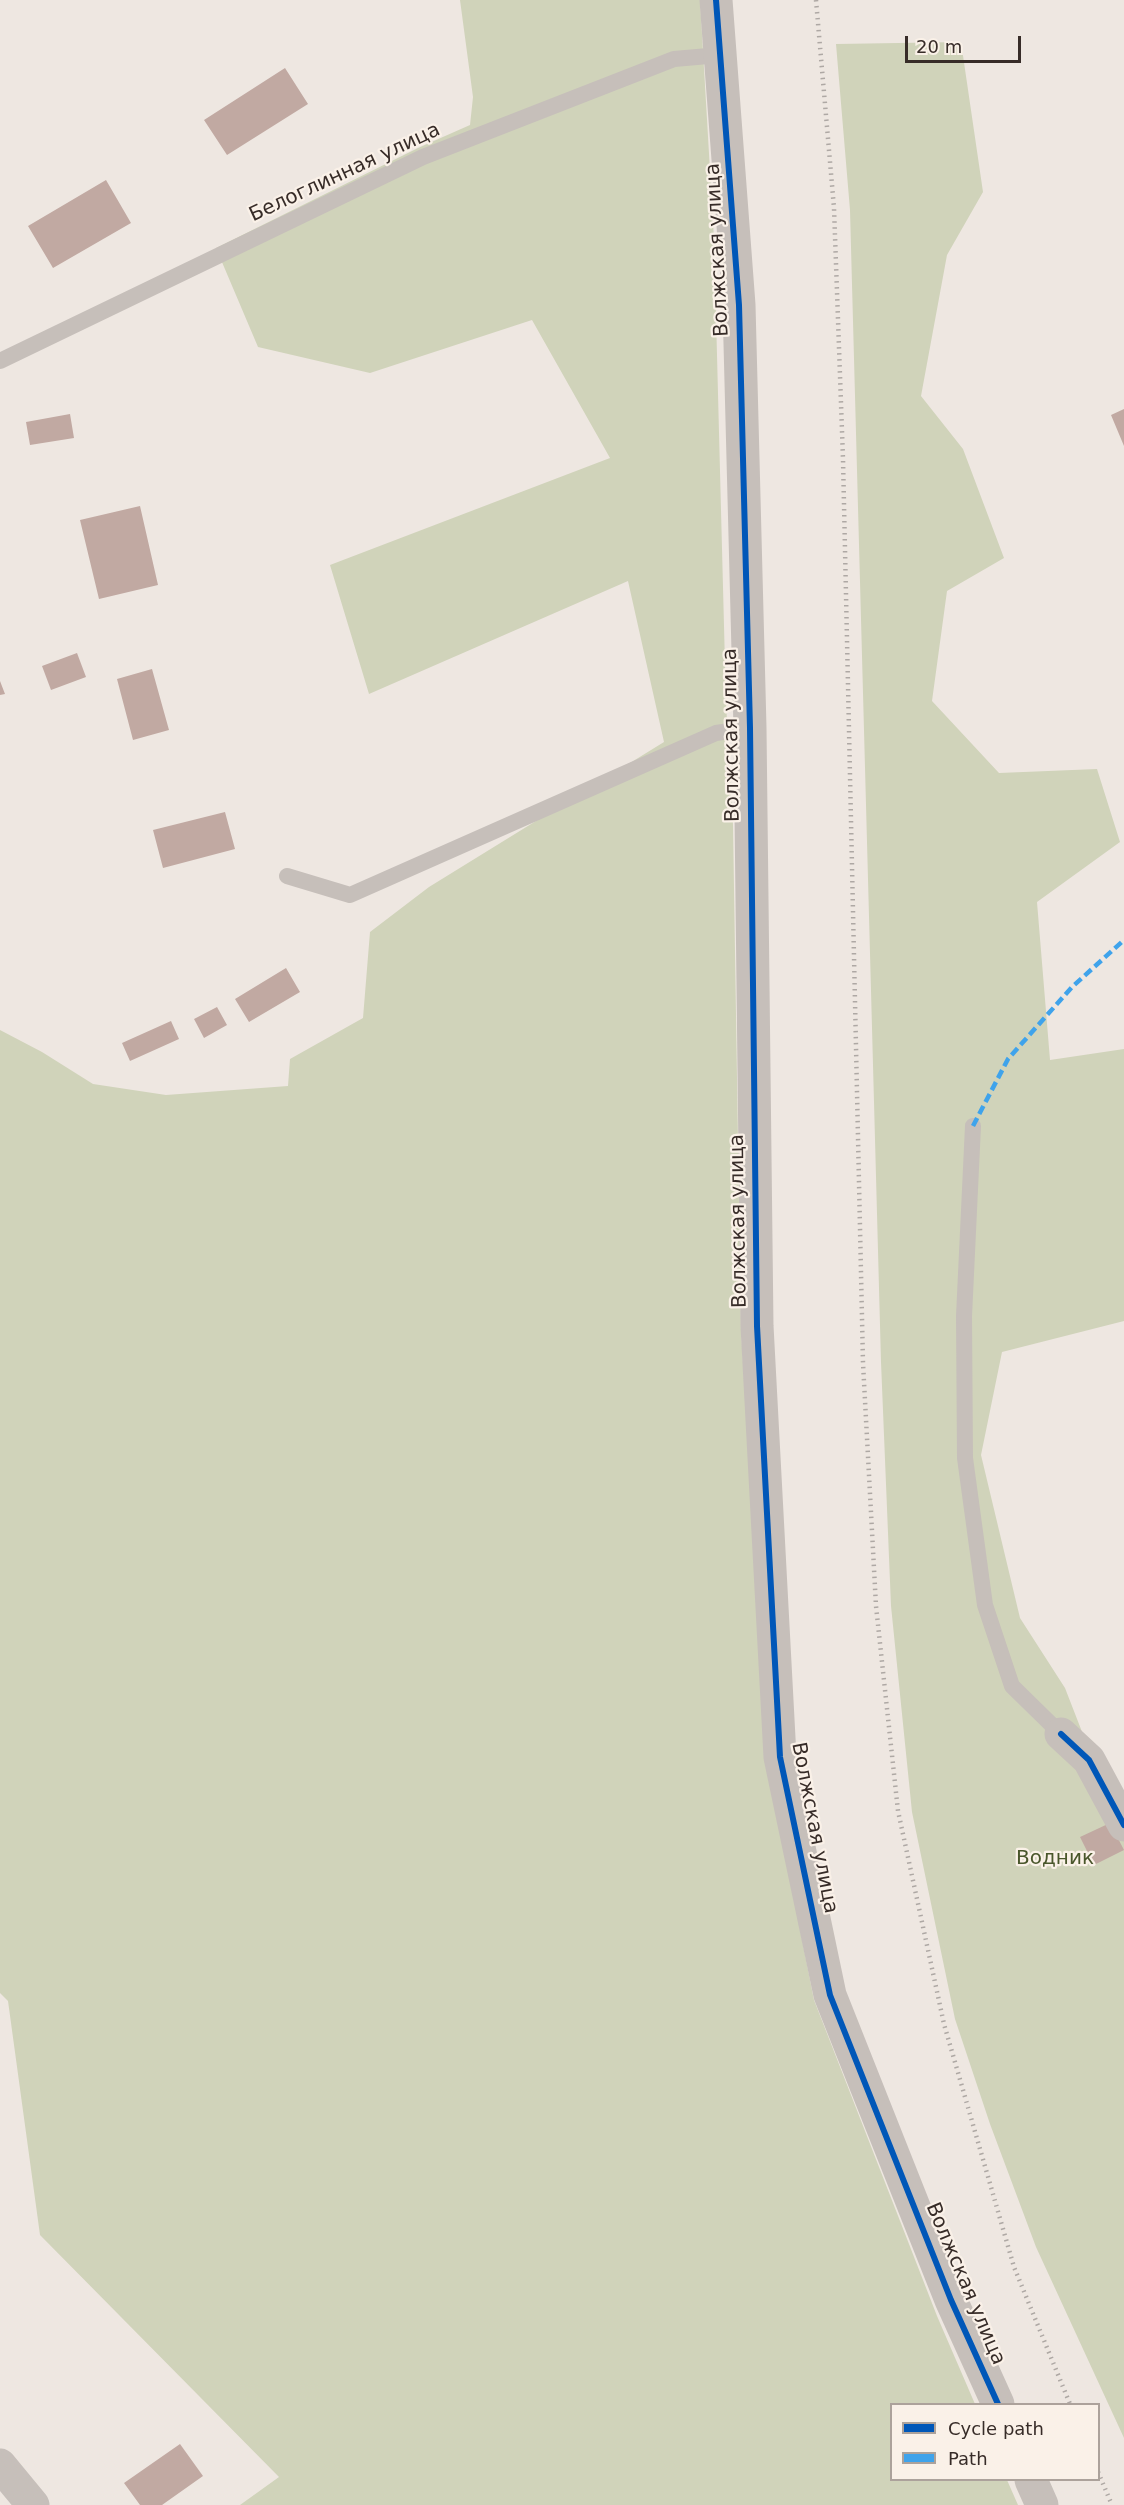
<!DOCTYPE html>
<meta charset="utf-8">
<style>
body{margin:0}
#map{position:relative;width:1124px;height:2505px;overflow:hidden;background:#eee7e1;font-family:"DejaVu Sans",sans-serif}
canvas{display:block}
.legend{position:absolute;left:890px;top:2403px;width:210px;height:78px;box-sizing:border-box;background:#faf1e8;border:2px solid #aca29b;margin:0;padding:8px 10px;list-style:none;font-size:18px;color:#372c28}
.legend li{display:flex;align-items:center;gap:12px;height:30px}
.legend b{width:30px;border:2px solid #aca29b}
.scale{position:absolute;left:905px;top:36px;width:116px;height:27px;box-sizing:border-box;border:3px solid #372c28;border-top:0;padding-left:8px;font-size:18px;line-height:21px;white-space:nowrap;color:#372c28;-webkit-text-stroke:4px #faf1e8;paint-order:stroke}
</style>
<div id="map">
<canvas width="1124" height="2505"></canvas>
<ul class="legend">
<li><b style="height:8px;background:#0057b8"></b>Cycle path</li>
<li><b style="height:8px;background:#3fa3eb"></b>Path</li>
</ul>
<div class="scale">20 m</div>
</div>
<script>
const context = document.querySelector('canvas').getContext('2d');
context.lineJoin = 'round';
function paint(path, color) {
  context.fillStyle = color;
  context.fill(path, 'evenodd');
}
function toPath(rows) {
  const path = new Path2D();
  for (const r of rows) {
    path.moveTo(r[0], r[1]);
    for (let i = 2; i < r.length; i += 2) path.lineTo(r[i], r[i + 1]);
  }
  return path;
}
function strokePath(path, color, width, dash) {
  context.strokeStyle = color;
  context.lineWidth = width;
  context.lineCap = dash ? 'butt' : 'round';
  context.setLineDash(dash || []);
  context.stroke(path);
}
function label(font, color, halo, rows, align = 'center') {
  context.font = font + ' "DejaVu Sans",sans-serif';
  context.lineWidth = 4.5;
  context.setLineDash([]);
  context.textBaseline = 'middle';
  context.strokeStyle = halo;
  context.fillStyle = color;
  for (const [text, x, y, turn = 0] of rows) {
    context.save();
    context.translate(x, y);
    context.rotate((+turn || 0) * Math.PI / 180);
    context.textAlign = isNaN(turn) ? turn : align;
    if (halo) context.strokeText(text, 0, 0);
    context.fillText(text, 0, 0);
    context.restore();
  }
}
const green = toPath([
 [460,0,700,0,714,239,726,703,733,825,741,1330,768,1768,814,2000,937,2316,975,2404,892,2404,892,2480,1007,2480,1018,2505,240,2505,279,2477,40,2235,8,2001,0,1993,0,1030,42,1052,93,1084,166,1095,288,1086,290,1059,363,1018,370,932,429,887,664,742,628,581,369,694,330,565,610,458,532,320,370,373,258,347,216,248,418,148,470,125,473,97],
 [961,42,983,192,947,255,921,396,963,449,1004,558,947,591,932,701,999,773,1097,769,1120,842,1037,902,1050,1060,1124,1049,1124,1321,1002,1352,981,1455,1020,1618,1065,1688,1124,1840,1124,2438,1036,2247,990,2124,955,2019,912,1812,891,1606,881,1362,850,210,836,44]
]);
const building = toPath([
 [285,68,308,104,227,155,204,120],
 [106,180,131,223,53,268,28,226],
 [1124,409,1124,446,1111,415],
 [70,414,74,438,30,445,26,422],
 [140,506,158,585,99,599,80,520],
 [77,653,86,677,51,690,42,666],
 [152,669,169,730,133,740,117,679],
 [0,681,5,694,0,695],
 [225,812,235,849,163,868,153,830],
 [286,968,300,992,249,1022,235,999],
 [217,1007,227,1025,204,1038,194,1019],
 [171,1021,179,1039,130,1061,122,1043],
 [1110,1823,1124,1850,1094,1865,1080,1837],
 [180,2444,203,2476,162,2505,140,2505,124,2483]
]);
const lane = toPath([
 [0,361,423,157,674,59,720,55],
 [287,876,350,895,716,733,750,728],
 [973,1126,964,1316,965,1458,985,1605,1012,1686,1061,1734]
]);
const street = toPath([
 [716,0,739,305,750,728,757,1326,780,1757,830,1995,951,2300,998,2404],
 [1061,1734,1089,1760,1124,1825],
 [0,2465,33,2505],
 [1031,2480,1042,2505]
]);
const rail = toPath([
 [816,0,834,208,843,459,863,1363,876,1606,898,1811,944,2024,1014,2267,1070,2404],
 [1098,2472,1112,2505]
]);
const quiet = toPath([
 [973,1126,1008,1059,1072,987,1124,940]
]);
const cycleway = toPath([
 [716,0,739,305,750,728,757,1326,780,1757,830,1995,951,2300,998,2404],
 [1061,1734,1089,1760,1124,1825]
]);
const streetNames = [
 ["Белоглинная улица",345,173,-25],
 ["Волжская улица",718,250,-93],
 ["Волжская улица",732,735,-91],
 ["Волжская улица",739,1221,-91],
 ["Волжская улица",814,1828,79],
 ["Волжская улица",965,2284,67]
];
const parkNames = [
 ["Водник",1055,1859]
];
paint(green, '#d0d3ba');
paint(building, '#c1a9a2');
strokePath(lane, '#c6bfba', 16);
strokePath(street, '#c6bfba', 33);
strokePath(rail, '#aea8a4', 4.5, [1.5, 4.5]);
strokePath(quiet, '#3fa3eb', 4.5, [9, 4.5]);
strokePath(cycleway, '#0057b8', 6);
label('20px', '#372c28', '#faf1e8', streetNames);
label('20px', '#49562b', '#faf1e8', parkNames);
</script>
